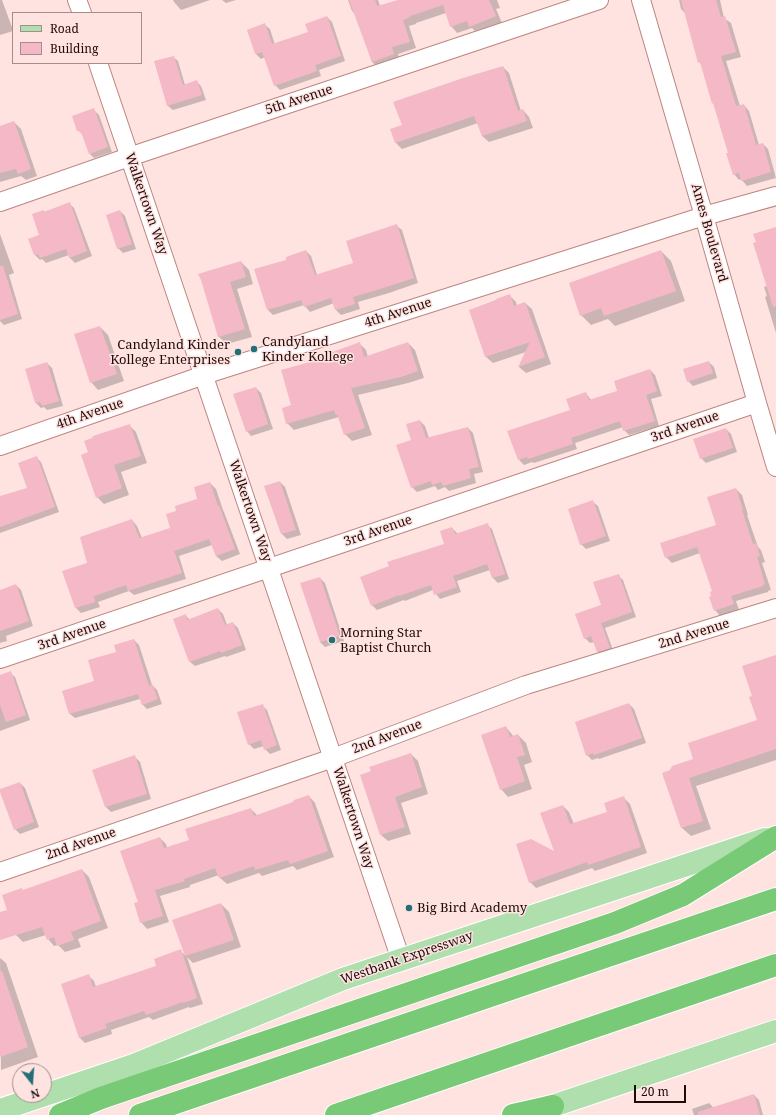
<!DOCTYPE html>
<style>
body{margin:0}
#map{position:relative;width:776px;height:1115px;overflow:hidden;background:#fee3e1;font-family:"Noto Serif",serif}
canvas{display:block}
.legend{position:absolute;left:12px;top:12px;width:130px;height:52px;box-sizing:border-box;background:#fee3e1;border:1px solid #a58d8b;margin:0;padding:5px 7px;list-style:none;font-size:12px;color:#200b0a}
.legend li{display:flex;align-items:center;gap:8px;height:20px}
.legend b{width:20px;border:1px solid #a58d8b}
.north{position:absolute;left:12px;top:1063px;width:40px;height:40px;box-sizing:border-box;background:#fee3e1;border:1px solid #a58d8b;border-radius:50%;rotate:163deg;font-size:11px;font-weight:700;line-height:16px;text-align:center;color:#200b0a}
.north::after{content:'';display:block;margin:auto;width:14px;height:18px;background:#246e75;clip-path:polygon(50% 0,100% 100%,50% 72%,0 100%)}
.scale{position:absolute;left:634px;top:1085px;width:52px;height:18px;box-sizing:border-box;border:2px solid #200b0a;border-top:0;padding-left:5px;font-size:12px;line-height:14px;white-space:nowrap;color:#200b0a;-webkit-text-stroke:3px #fee3e1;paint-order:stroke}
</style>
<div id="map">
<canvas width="776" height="1115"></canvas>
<ul class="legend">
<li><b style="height:5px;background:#aedfad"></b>Road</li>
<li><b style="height:11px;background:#f5b8c6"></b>Building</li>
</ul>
<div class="north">N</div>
<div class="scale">20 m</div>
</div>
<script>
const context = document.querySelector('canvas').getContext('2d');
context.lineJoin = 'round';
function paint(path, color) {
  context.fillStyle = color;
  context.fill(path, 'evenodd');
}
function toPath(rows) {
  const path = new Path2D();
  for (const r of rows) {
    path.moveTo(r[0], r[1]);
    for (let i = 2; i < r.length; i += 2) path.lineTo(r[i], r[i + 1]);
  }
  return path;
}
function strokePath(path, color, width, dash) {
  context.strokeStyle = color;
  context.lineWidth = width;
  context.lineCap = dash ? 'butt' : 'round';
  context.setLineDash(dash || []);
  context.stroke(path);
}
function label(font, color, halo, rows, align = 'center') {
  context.font = font + ' "Noto Serif",serif';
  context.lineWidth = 3;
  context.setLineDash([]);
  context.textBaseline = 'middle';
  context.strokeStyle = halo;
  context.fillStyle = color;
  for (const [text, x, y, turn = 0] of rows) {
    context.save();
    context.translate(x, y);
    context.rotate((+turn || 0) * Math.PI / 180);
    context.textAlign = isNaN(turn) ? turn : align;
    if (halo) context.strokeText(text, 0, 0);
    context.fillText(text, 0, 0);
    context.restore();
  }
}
const shadow = toPath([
 [0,0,2,0,13,30,13,31,0,35],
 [173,0,210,0,181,10,174,2],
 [222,0,236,0,226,3],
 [348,0,378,0,380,6,402,0,497,0,500,8,496,9,502,23,477,33,472,28,457,33,451,26,446,13,416,23,416,24,409,26,416,48,398,54,400,60,379,68,372,62,355,14,352,11],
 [679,0,720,0,724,18,731,23,741,57,726,61,740,106,744,105,749,111,759,145,763,144,768,149,776,178,747,186,741,179,739,180,734,174,729,154,715,105,713,103,701,64,699,62,686,14,681,9],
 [327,17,332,22,345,61,319,70,321,76,280,90,275,85,265,57,261,59,256,54,248,31,265,25,270,29,275,45,309,33],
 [173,57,178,61,185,85,196,81,201,86,206,100,173,110,168,106],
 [503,67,509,73,521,111,523,110,529,117,533,128,489,142,482,136,478,123,402,149,396,143,391,130,403,125],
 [94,110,99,115,112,152,94,158,89,153,83,135,78,130],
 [14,122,21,129,37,176,26,180,21,176,0,182,0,127],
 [69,203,74,208,92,256,75,263,70,258,69,255,46,263,42,259,40,260,35,255,40,236,44,211,45,212],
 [120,211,125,216,136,249,123,253,118,248],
 [397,226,402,230,418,283,389,293,358,302,360,309,341,315,336,310,334,303,310,312,304,305,273,315,268,310,288,260,306,251,311,256,317,275,355,264],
 [776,228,776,333,765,297,767,296,764,287,767,286],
 [0,234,14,273,9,275,22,319,4,325,0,321],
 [661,251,671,261,685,301,615,326,608,319,591,325,581,315],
 [241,262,249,270,253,284,237,289,252,337,227,344,219,337,202,280],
 [509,295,516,302,517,306,525,303,532,309,551,364,526,373,519,367,526,352,493,363,486,357,470,310],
 [100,327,108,335,124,381,98,390,91,382],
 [359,343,366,350,368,357,408,343,415,350,424,378,408,383,358,395,372,435,352,441,345,434,339,417,294,430,287,423,292,406,318,361],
 [709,362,714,367,717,378,693,386,688,381],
 [47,363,52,368,63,406,47,410,44,407,41,408,36,403,26,370],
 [650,370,655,375,662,396,651,399,659,426,629,435,624,430,623,427,575,443,577,449,534,463,532,462,524,465,519,460,571,410,586,393,591,400,618,392],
 [256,388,261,393,273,429,251,436,247,431],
 [420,421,425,426,429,438,468,428,473,433,483,472,474,474,476,483,449,491,445,487,438,490,435,486,417,492,412,487,413,440],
 [129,425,136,432,147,463,121,472,129,495,104,504,97,497,89,453],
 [726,429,731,434,737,452,706,463,701,458],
 [36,457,41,462,59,512,0,533,0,497,28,489],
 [280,482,285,487,301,535,287,539,282,534,266,487],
 [210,483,216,489,223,510,224,512,240,554,222,561,216,556,212,545,179,556,186,579,134,595,129,591,98,602,100,607,81,613,76,608,64,572,88,564,132,520,137,526,142,538,171,529,177,512,199,499],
 [736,489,742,495,748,515,747,515,758,547,761,550,765,562,762,563,771,590,768,591,768,592,736,601,739,610,720,616,715,610,712,597,713,592,700,553,672,563,666,557,717,525],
 [593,502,598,506,610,541,586,549,581,544],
 [487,525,492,529,509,579,498,583,493,578,490,570,457,581,461,592,440,599,433,590,405,601,404,600,377,610,372,605,445,544,452,528,458,534],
 [618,575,623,580,636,617,605,628,614,653,603,657,598,652,594,642,590,643,585,638],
 [320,578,325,583,344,641,325,647,320,642],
 [16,585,21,590,33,626,6,636,7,641,0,643,0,591],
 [218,609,223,614,227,625,233,623,238,628,246,650,226,657,225,656,195,666,190,662,185,615,190,620],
 [134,640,139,645,152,685,157,690,162,704,147,709,142,704,140,699,75,718,70,714,63,691,95,682,118,653],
 [776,656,776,760,696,786,711,829,691,836,682,828,663,774,694,760,758,720,753,696],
 [10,673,15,677,30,720,0,731,0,676],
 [629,704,634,709,646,743,599,759,598,758,592,760,587,755],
 [262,705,267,710,281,750,270,754,265,749,264,746,254,749,249,744],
 [506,727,514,737,518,735,526,743,532,762,524,765,532,789,508,797,501,789],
 [411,754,418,761,428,794,401,803,411,834,388,841,381,835],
 [135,757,140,762,151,799,111,812,106,807,93,770],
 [20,783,25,788,39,827,20,834,15,829],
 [309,796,315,803,334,857,297,870,293,866,262,876,259,873,227,884,220,878,219,875,190,885,190,887,160,896,169,922,147,929,141,922,139,903,160,838,166,844,167,848,190,841,251,809,258,816],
 [624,798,630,804,647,853,595,871,592,868,536,888,530,882,556,853,563,806,569,812,574,824,608,813],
 [82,870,89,877,108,928,78,939,81,947,65,952,58,945,54,946,48,939,46,935,23,942,16,935,23,891],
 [221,904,229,912,241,947,193,963,187,957,203,1004,190,1008,189,1007,153,1020,149,1017,111,1030,112,1034,85,1043,79,1037,88,975,94,981,96,987,158,966,180,950,185,955],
 [0,958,6,963,38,1057,1,1070],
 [754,1095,759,1100,763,1115,694,1115,692,1109,709,1103,714,1108]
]);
const building = toPath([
 [349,0,375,0,377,6,398,0,489,0,496,16,469,27,467,21,450,27,443,5,410,16,410,17,403,20,410,42,392,47,394,54,372,62],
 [681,0,716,0,721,17,725,16,736,52,721,56,736,106,744,104,756,145,763,143,771,172,741,181,739,173,733,175,726,153,728,153,713,103,712,104,700,62,698,63],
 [327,16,341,56,315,65,317,71,274,86,262,52,255,54,247,30,265,23,272,44,308,32,305,24],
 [174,56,183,85,197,80,202,95,167,106,154,61],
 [503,66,518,111,523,109,527,121,482,136,474,116,395,143,390,129,402,125,393,102,463,78],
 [94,108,108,147,89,154,81,132,77,131,72,116],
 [14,121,31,169,18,174,16,169,0,173,0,126],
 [70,202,87,251,69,258,66,249,40,258,38,254,34,255,28,239,39,235,32,214,44,210,44,212],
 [120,210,132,244,117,249,106,215],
 [397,224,414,278,383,288,353,297,355,304,335,310,331,298,304,307,301,300,267,310,254,269,286,260,286,257,306,250,315,275,353,263,346,241],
 [776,227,776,306,773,307,753,243,756,242,753,234],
 [661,250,676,291,604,316,601,308,580,316,569,283],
 [241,261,246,277,230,282,245,329,218,337,201,280,198,274],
 [0,266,3,266,18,314,0,320],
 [510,294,514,306,525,302,545,357,518,367,530,342,485,357,469,310,497,300,496,299],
 [100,326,117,374,90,383,74,334],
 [360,342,364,357,408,342,418,371,401,377,351,388,365,428,344,435,337,414,336,415,334,410,286,424,282,408,291,405,281,370,317,360,316,358],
 [709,361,713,373,687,382,683,369],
 [47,362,59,401,42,406,40,402,35,403,25,369],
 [650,369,657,391,646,395,655,421,623,431,620,421,571,438,573,444,528,459,527,457,518,460,507,431,570,410,566,399,586,392,589,400,617,391,614,381],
 [256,387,268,424,246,432,233,394],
 [420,420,426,438,468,427,479,467,469,469,471,478,443,486,441,482,432,485,431,481,411,488,396,445,411,440,406,424],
 [130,424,141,456,114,465,122,488,96,498,81,455,88,452,84,441,92,438,93,436],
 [726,428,733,448,700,459,693,439],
 [37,456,55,507,0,527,0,496,27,488,18,463],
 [280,481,296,530,281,534,264,486],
 [210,482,218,506,219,505,235,549,216,556,209,539,174,551,182,573,128,591,126,585,94,596,95,602,75,608,62,571,87,563,80,537,132,519,139,538,170,528,166,514,176,511,175,506,197,499,194,487],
 [736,488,743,509,742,510,753,544,756,543,760,556,757,557,765,584,763,585,763,586,731,596,734,604,714,611,709,597,711,596,710,592,712,591,697,547,665,558,660,543,716,525,707,497],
 [593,500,606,536,580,545,568,509],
 [488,523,505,574,492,578,487,564,453,576,457,587,434,595,431,585,399,596,399,595,371,606,360,577,389,566,387,562,444,544,440,531,452,527,455,534],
 [619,574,632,612,601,623,610,648,597,652,591,636,584,639,575,614,601,605,593,582],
 [320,577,340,636,320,642,300,583],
 [16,584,29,621,0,631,0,590],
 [218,608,225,625,233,622,242,645,221,653,220,651,189,662,173,619,186,614,187,620],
 [134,639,149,686,152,684,158,699,142,705,138,694,69,714,62,691,94,681,88,660,116,652,114,645],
 [776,655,776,749,689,778,703,821,681,828,662,773,670,770,672,766,693,759,688,743,757,720,749,697,752,696,742,666],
 [11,671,26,715,6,722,0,705,0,675],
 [629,703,642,738,594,755,593,753,586,756,575,722],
 [263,704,277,745,264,750,261,740,248,745,237,712],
 [506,726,510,737,518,734,525,755,517,757,525,781,500,790,481,735],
 [411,753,422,787,395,797,405,827,380,835,360,775,371,771,369,767],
 [135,755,147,794,105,807,92,770],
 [20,782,34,822,14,830,0,792,0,789],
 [309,795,328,851,290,864,288,860,255,870,254,866,219,878,215,868,184,879,185,881,155,890,163,916,140,923,134,903,138,902,120,851,160,837,164,848,189,840,185,829,251,808,254,816,293,802,294,800],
 [624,796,641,847,588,865,587,862,529,883,516,844,531,839,554,851,540,813,563,805,570,824,607,812,604,803],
 [82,869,101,921,71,932,74,940,57,946,54,937,47,940,42,927,0,940,0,912,7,910,2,895,22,888,23,890],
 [221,903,234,940,185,956,172,920],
 [181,949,197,998,183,1003,183,1002,146,1015,144,1011,105,1024,107,1028,79,1038,61,984,89,974,93,987,156,966,154,959],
 [2,971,28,1047,0,1057,0,972],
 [754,1094,760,1115,698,1115,698,1112]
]);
const minor = toPath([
 [77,0,82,13],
 [641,0,704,216,757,403,776,467],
 [98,63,401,960],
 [0,202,129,157,599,0],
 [0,446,204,375,704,216,776,196],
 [0,659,757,403],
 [0,872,333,758,526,685,776,608]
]);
const major = toPath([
 [0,1110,134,1065,343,979,765,839],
 [535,1112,776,1031]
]);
const highway = toPath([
 [60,1115,101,1098,615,923,683,895,776,837],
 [140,1115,776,899],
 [336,1115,776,965],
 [513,1115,553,1106]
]);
const markers = [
 [254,349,4,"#246e75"],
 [238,352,4,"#246e75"],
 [332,640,4,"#246e75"],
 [409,908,4,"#246e75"]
];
const streetNames = [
 ["5th Avenue",299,100,-18],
 ["Walkertown Way",146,204,71],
 ["Ames Boulevard",709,233,74],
 ["4th Avenue",398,313,-18],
 ["4th Avenue",90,414,-19],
 ["3rd Avenue",685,427,-19],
 ["Walkertown Way",250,511,71],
 ["3rd Avenue",378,531,-19],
 ["2nd Avenue",694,634,-17],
 ["3rd Avenue",72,635,-19],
 ["2nd Avenue",387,737,-21],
 ["Walkertown Way",353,818,72],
 ["2nd Avenue",81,844,-19],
 ["Westbank Expressway",407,958,-19]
];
const poiNames = [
 ["Candyland",262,342],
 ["Kinder Kollege",262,357],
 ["Candyland Kinder",230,345,"right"],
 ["Kollege Enterprises",230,360,"right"],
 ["Morning Star",340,633],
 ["Baptist Church",340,648],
 ["Big Bird Academy",417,908]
];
paint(shadow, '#0003');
paint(building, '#f5b8c6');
strokePath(minor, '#be847f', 20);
strokePath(major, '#fff', 24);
strokePath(highway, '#fff', 24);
strokePath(minor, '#fff', 18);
strokePath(major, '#aedfad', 22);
strokePath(highway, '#78ca77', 22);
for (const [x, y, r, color] of markers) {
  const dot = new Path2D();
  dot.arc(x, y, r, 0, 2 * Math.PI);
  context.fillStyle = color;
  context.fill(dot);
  strokePath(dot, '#fee3e1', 1.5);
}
label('13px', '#200b0a', '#fee3e1', streetNames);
label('13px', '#200b0a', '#fee3e1', poiNames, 'left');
</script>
